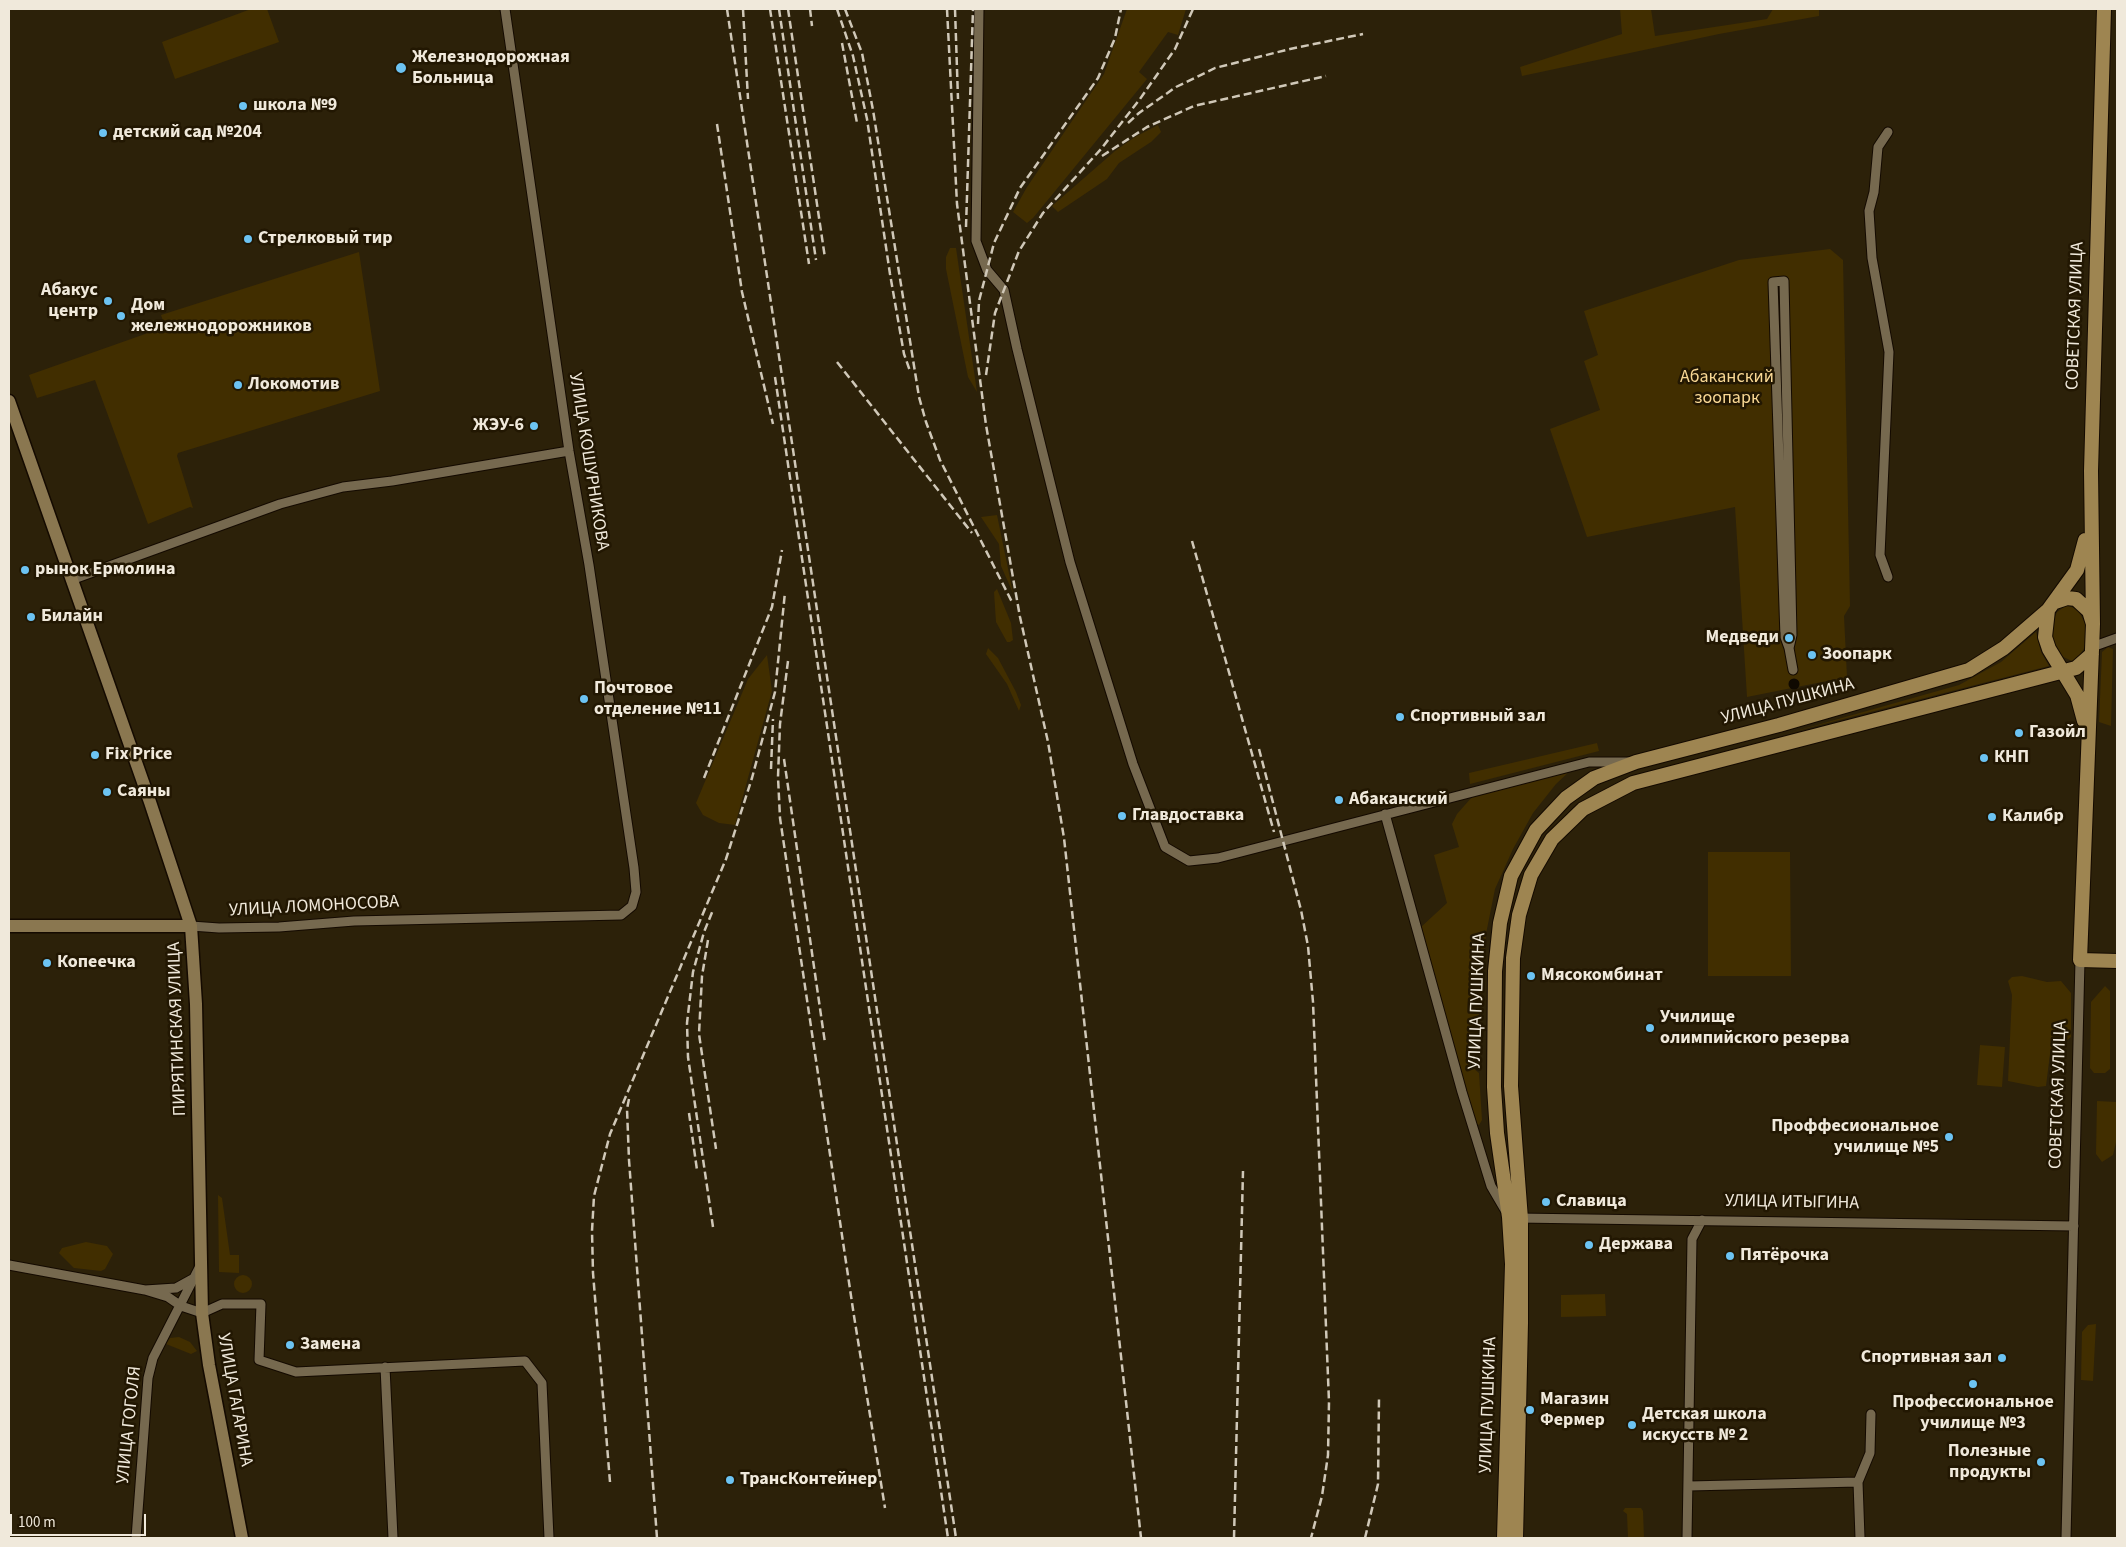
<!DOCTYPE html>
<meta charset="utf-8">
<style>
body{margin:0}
#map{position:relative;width:2126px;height:1547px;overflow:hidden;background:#2c2109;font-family:"Source Sans 3",sans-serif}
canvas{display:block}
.frame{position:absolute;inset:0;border:10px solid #f0e9db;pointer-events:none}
.scale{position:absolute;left:10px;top:1514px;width:136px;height:22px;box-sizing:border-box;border:2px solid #f0e9db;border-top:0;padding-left:6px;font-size:15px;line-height:18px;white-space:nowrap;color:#f0e9db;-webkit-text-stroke:4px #221702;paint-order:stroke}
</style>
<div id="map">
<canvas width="2126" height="1547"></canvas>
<div class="frame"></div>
<div class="scale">100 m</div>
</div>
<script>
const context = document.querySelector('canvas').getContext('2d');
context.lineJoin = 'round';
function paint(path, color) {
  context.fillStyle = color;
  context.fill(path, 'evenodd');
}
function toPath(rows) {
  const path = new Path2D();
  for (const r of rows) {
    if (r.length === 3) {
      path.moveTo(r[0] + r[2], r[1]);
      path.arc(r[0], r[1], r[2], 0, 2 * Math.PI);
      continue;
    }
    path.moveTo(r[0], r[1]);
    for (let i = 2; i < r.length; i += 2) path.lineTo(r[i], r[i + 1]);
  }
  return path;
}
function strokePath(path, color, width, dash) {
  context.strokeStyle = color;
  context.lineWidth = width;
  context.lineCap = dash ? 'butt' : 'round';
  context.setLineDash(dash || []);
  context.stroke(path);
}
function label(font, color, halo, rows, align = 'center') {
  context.font = font + ' "Source Sans 3",sans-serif';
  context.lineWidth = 5;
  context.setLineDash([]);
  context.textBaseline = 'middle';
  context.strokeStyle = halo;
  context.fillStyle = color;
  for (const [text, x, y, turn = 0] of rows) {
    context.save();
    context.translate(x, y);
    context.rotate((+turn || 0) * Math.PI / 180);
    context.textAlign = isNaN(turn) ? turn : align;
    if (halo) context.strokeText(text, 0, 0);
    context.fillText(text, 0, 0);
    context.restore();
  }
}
const green = toPath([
 [251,9,267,9,279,42,175,79,162,42],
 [1127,9,1186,9,1178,35,1168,32,1139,72,1147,79,1033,218,1027,223,1013,212,1027,187,1104,74],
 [1620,9,1651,9,1655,36,1767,19,1773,9,1813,9,1819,10,1819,16,1719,34,1522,76,1520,67,1622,34],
 [1158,125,1161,132,1151,142,1119,163,1107,179,1058,212,1052,206,1115,151,1135,137],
 [950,248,956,248,977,392,968,377,946,269,946,257],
 [1830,249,1843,260,1850,606,1844,616,1847,677,1747,697,1735,507,1587,537,1550,429,1600,410,1584,361,1598,355,1584,311,1739,260],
 [359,252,380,391,178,453,177,456,193,508,190,507,148,524,95,380,37,398,29,375,165,327,161,315],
 [997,515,1013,593,1001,566,999,544,981,517],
 [997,589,1011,623,1013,640,1010,642,1007,642,996,622,994,592],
 [2067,605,2078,610,2086,625,2085,647,2078,658,2072,661,2059,655,2053,645,2051,626,2057,612],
 [2036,632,2041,652,2049,666,1785,734,1959,685,2001,662],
 [2108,647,2113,649,2111,726,2099,722,2102,652],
 [988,648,998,658,1016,692,1021,705,1019,711,1007,684,986,654],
 [767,655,772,691,735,825,719,823,703,815,696,803,748,679],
 [1597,743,1599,751,1470,784,1469,773],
 [1571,770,1556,784,1533,813,1513,849,1495,889,1486,934,1477,1037,1469,1040,1467,1063,1479,1073,1482,1120,1479,1125,1475,1123,1421,927,1447,903,1434,855,1459,847,1452,824,1457,814,1472,797],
 [1708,852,1790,852,1791,976,1708,976],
 [2022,976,2047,982,2061,981,2071,993,2071,1037,2050,1054,2046,1086,2038,1087,2008,1081,2012,995,2008,981,2012,977],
 [2105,986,2110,991,2110,1069,2105,1073,2094,1073,2090,1068,2091,1002],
 [1980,1045,2005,1047,2002,1087,1977,1085],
 [2097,1101,2117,1102,2117,1138,2113,1155,2102,1162,2096,1154],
 [218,1195,222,1198,230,1255,239,1255,239,1273,219,1272],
 [86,1242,107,1246,113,1254,105,1269,101,1271,74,1268,59,1253,62,1248],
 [243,1284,9],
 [1605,1294,1606,1316,1561,1317,1561,1295],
 [2096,1324,2093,1381,2081,1380,2082,1332,2088,1325],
 [179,1337,190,1342,197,1351,191,1354,166,1344,170,1338],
 [1625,1508,1641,1508,1643,1511,1644,1538,1628,1538,1627,1514,1623,1511]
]);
const water = toPath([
 [1794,684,5.5]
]);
const street = toPath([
 [979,9,976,241,987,270,1004,290,1017,349,1070,562,1133,764,1165,847,1189,861,1218,858,1589,762,1628,762],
 [1888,577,1880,555,1889,352,1872,258,1869,211,1874,192,1878,147,1888,132],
 [71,580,280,504,343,487,392,481,569,451],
 [2092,647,2117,638],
 [1789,648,1785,637,1773,282,1784,281,1792,635,1789,648,1793,670],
 [1385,814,1462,1092,1491,1186,1505,1210],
 [191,926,219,928,279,927,354,921,621,915,632,906,636,892,634,868,589,565,569,451,505,9],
 [1517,1218,2074,1226],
 [9,1265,145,1290,176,1288,196,1277],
 [145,1290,168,1297,181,1306,202,1313,222,1304,261,1304,259,1360,296,1372,525,1361,542,1383,549,1538],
 [385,1367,393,1538],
 [1689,1486,1858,1482],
 [136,1538,148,1378,153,1358,199,1268],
 [1687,1538,1692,1239,1702,1220],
 [1860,1538,1858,1482,1870,1453,1871,1414],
 [2066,1538,2080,960]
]);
const secondary = toPath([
 [9,401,150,802,191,926,196,1004,202,1313,209,1365,242,1538],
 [9,926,191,926]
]);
const primary = toPath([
 [2055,602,2067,598,2076,599,2089,611,2093,624,2080,960,2117,961],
 [2093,624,2091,471,2104,9],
 [2084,721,2077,695,2049,649,2045,637,2048,610,2077,570,2085,540],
 [1504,1538,1512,1264,1509,1217,1497,1133,1494,1087,1495,971,1500,923,1511,876,1536,830,1566,798,1594,778,1636,762,1779,725,1969,670,2004,648,2048,610],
 [1516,1538,1521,1323,1521,1219,1511,1086,1513,958,1519,915,1531,875,1552,839,1583,809,1633,783,2076,668,2092,654]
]);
const rail = toPath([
 [727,9,956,1538],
 [743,9,748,99],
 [770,9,809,264],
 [779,9,816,260],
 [788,9,825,258],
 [810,9,812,26],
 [837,9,853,56,867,119,890,274,904,354,910,371],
 [845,9,862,53,873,110,919,397,926,422,940,460,1013,604],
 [947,9,957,204,986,425,1020,617,1048,742,1064,838,1141,1538],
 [955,9,958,99],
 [842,43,857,123],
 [1128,123,1139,113,1176,87,1215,68,1290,49,1363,34],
 [717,124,742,292,773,424],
 [1102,156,1147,127,1194,106,1326,76],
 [966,227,973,9],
 [978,324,979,301,994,243,1020,188,1098,78,1115,38,1121,9],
 [837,362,972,533],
 [986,375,995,313,1019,251,1043,213,1101,149,1140,99,1175,49,1193,9],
 [775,377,948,1538],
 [1192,541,1274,832],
 [788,661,780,724,778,777,780,818,854,1316,885,1508],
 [1259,749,1301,910,1308,946,1313,1002,1329,1402,1328,1455,1322,1496,1311,1538],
 [784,759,825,1043],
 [771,769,773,719],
 [704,778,772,607,782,550],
 [708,940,702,976,699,1034,716,1149],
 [629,1099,627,1109,629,1160,657,1538],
 [689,1113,697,1170],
 [713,1227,688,1057,687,1023,693,972,704,932,713,910],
 [610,1482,593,1273,592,1231,594,1196,610,1134,726,859,752,778,775,692,785,592],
 [1234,1538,1243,1171],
 [1365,1538,1378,1484,1379,1398]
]);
const markers = [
 [401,68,6,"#6cc3f2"],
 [243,106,5,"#6cc3f2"],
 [103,133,5,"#6cc3f2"],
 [248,239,5,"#6cc3f2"],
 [108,301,5,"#6cc3f2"],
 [121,316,5,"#6cc3f2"],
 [238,385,5,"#6cc3f2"],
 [534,426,5,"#6cc3f2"],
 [25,570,5,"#6cc3f2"],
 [31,617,5,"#6cc3f2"],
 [1789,638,5,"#6cc3f2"],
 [1812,655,5,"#6cc3f2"],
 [584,699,5,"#6cc3f2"],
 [1400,717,5,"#6cc3f2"],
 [2019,733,5,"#6cc3f2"],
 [95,755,5,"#6cc3f2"],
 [1984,758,5,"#6cc3f2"],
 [107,792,5,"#6cc3f2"],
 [1339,800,5,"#6cc3f2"],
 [1122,816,5,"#6cc3f2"],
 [1992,817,5,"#6cc3f2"],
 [47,963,5,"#6cc3f2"],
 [1531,976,5,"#6cc3f2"],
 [1650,1028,5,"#6cc3f2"],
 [1949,1137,5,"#6cc3f2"],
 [1546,1202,5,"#6cc3f2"],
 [1589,1245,5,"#6cc3f2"],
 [1730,1256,5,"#6cc3f2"],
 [290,1345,5,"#6cc3f2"],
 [2002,1358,5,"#6cc3f2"],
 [1973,1384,5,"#6cc3f2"],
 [1530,1410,5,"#6cc3f2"],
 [1632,1425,5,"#6cc3f2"],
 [2041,1462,5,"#6cc3f2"],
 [730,1480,5,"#6cc3f2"]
];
const poiNames = [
 ["Железнодорожная",412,58],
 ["Больница",412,79],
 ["школа №9",253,106],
 ["детский сад №204",113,133],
 ["Стрелковый тир",258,239],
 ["Абакус",98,291,"right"],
 ["центр",98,312,"right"],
 ["Дом",131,306],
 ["жележнодорожников",131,327],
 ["Локомотив",248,385],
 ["ЖЭУ-6",524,426,"right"],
 ["рынок Ермолина",35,570],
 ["Билайн",41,617],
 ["Медведи",1779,638,"right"],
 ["Зоопарк",1822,655],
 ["Почтовое",594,689],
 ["отделение №11",594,710],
 ["Спортивный зал",1410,717],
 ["Газойл",2029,733],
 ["Fix Price",105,755],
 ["КНП",1994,758],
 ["Саяны",117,792],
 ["Абаканский",1349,800],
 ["Главдоставка",1132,816],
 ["Калибр",2002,817],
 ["Копеечка",57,963],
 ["Мясокомбинат",1541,976],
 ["Училище",1660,1018],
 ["олимпийского резерва",1660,1039],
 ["Проффесиональное",1939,1127,"right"],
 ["училище №5",1939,1148,"right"],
 ["Славица",1556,1202],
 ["Держава",1599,1245],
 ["Пятёрочка",1740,1256],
 ["Замена",300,1345],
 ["Спортивная зал",1992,1358,"right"],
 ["Магазин",1540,1400],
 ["Фермер",1540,1421],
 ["Профессиональное",1973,1403,"center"],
 ["училище №3",1973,1424,"center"],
 ["Детская школа",1642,1415],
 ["искусств № 2",1642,1436],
 ["Полезные",2031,1452,"right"],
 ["продукты",2031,1473,"right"],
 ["ТрансКонтейнер",740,1480]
];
const streetNames = [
 ["СОВЕТСКАЯ УЛИЦА",2076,316,-88],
 ["УЛИЦА КОШУРНИКОВА",588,462,81],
 ["УЛИЦА ПУШКИНА",1788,702,-15],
 ["УЛИЦА ЛОМОНОСОВА",314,907,-3],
 ["УЛИЦА ПУШКИНА",1478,1001,-88],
 ["ПИРЯТИНСКАЯ УЛИЦА",178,1029,-92],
 ["СОВЕТСКАЯ УЛИЦА",2059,1095,-88],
 ["УЛИЦА ИТЫГИНА",1792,1203,1],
 ["УЛИЦА ГАГАРИНА",234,1400,80],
 ["УЛИЦА ПУШКИНА",1489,1405,-88],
 ["УЛИЦА ГОГОЛЯ",130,1425,-84]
];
const parkNames = [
 ["Абаканский",1727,378],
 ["зоопарк",1727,399]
];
paint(green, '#412e00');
paint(water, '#0f0901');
strokePath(street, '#140a00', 11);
strokePath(secondary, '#140a00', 15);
strokePath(primary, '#140a00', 16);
strokePath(street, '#76694f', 9);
strokePath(secondary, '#8a7750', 12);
strokePath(primary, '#9e8551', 14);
strokePath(rail, '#d0c8b8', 2.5, [8, 4]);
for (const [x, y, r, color] of markers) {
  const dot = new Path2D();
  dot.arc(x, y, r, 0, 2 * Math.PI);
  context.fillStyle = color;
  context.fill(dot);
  strokePath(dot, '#221702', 2);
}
label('bold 18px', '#f0e9db', '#221702', poiNames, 'left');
label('18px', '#f0e9db', '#221702', streetNames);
label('18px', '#f9d894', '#221702', parkNames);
</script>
